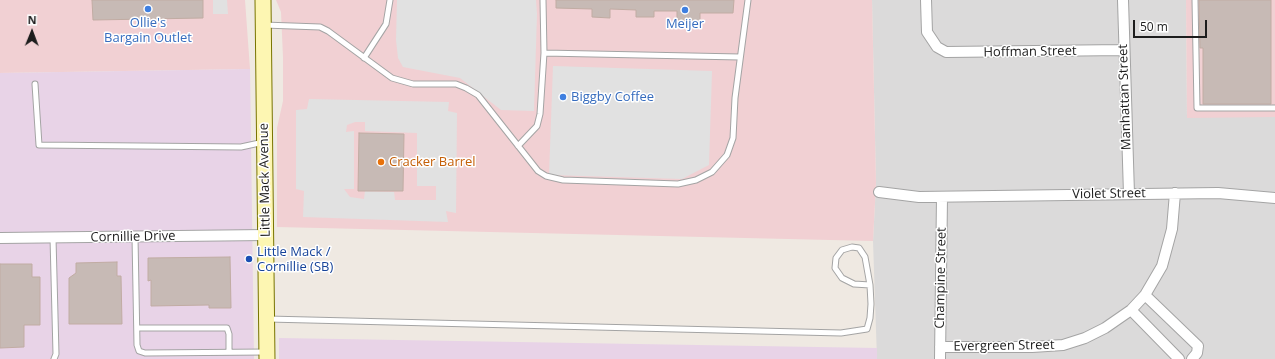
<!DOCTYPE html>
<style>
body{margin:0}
#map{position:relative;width:1275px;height:359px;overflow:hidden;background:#efe9e2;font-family:"Open Sans",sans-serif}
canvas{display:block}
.north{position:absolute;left:12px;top:12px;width:40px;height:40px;-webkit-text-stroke:3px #fff;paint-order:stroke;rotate:1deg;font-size:11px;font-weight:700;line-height:16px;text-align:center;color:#1d1d1d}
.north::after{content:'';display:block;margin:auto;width:14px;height:18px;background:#1d1d1d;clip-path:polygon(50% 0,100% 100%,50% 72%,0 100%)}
.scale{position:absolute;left:1133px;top:20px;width:74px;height:18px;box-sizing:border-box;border:2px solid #1d1d1d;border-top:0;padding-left:5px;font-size:12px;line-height:14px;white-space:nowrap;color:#1d1d1d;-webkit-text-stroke:3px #fff;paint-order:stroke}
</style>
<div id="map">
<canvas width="1275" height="359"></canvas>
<div class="north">N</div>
<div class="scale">50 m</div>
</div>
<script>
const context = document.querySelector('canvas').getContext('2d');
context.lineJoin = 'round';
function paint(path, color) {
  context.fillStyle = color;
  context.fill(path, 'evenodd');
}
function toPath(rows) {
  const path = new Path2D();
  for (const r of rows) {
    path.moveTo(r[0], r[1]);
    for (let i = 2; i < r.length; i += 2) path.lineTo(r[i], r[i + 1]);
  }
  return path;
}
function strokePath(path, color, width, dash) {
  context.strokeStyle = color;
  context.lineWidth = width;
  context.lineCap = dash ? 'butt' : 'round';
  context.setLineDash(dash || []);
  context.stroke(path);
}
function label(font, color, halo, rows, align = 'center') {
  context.font = font + ' "Open Sans",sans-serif';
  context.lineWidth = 3;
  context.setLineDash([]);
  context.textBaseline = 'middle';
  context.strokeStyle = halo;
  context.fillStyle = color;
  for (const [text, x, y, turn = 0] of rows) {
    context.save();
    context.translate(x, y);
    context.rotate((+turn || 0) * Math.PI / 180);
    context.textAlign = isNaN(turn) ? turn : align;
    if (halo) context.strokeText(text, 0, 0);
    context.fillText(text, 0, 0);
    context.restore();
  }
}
const residential = toPath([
 [872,0,1186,0,1187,117,1275,117,1275,359,877,359,873,241,876,183]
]);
const commercial = toPath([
 [0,0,245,0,250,69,0,73],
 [276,0,872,0,876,183,873,241,277,227,277,128,283,101,283,57,281,12],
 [1186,0,1275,0,1275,117,1187,118]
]);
const industrial = toPath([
 [250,69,254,359,0,359,0,73],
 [279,338,877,348,877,359,279,359]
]);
const parking = toPath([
 [213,0,227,0,228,14,213,14],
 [397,0,536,0,537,14,534,111,501,110,460,78,403,67,398,58,396,40],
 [553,66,712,71,709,165,682,179,549,175],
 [309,99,449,102,448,111,457,113,456,213,446,211,448,222,303,217,304,191,296,189,296,110,307,109],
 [355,122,365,122,365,131,417,133,417,186,436,186,436,200,395,200,394,192,365,191,364,199,350,197,344,189,354,189,354,131,346,132,347,125]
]);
const building = toPath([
 [92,0,203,0,203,18,93,20,92,0],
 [556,0,734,0,733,13,700,13,700,21,677,20,677,11,654,11,654,17,636,17,636,10,610,9,610,18,592,17,592,9,556,8,556,0],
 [1199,0,1271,0,1271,104,1203,104,1203,48,1200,48,1199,0],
 [359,133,404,134,403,191,358,191,359,133],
 [230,257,231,308,209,308,209,305,151,306,151,280,148,281,148,258,230,257],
 [117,262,117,276,121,276,122,324,69,324,69,278,76,273,76,263,117,262],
 [0,264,32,264,32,277,40,277,40,325,24,325,24,347,0,348,0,264]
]);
const lane = toPath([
 [1195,0,1197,108,1275,108],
 [264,25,320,27,328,31,392,78,413,84,456,84,466,88,478,95,538,171,546,176,563,180,678,184,696,180,712,172,727,155,733,138,735,98,748,0],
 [544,53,740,57],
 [364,58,386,24,390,0],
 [35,84,39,145,241,147,264,142],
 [518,146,537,126,540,114,544,53,543,0],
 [135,237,137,345,139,351,145,353,266,352],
 [53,238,56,354,54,359],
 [268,319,841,333,867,329,870,318,871,304,870,285,865,257,859,248,852,247,842,250,836,258,835,268,842,278,854,284,870,285],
 [137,328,227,328,229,334,229,352]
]);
const street = toPath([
 [926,0,927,32,937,47,946,52,1124,50],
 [1123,0,1129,194],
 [879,192,919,197,1218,193,1275,198],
 [0,238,266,235],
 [1145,295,1198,346,1197,353,1192,359],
 [1131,310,1179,359],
 [940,347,1032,347,1063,345,1085,338,1105,328,1131,310,1145,295,1162,266,1172,229,1175,193],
 [940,359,942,197]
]);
const secondary = toPath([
 [263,0,267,359]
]);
const markers = [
 [148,9,4,"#3f7fe0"],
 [685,10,4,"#3f7fe0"],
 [563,97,4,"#3f7fe0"],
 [381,162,4,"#e8710a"],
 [249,259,4,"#1a4fb4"]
];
const shopNames = [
 ["Ollie's",148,23],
 ["Bargain Outlet",148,38],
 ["Meijer",685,24],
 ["Biggby Coffee",571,97,"left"]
];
const streetNames = [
 ["Hoffman Street",1030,52,-1],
 ["Manhattan Street",1125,97,-92],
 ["Little Mack Avenue",265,180,-91],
 ["Violet Street",1109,194,-1],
 ["Cornillie Drive",133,237,-1],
 ["Champine Street",941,278,-89],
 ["Evergreen Street",1004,346,-1]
];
const foodNames = [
 ["Cracker Barrel",389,162]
];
const transitNames = [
 ["Little Mack /",257,252],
 ["Cornillie (SB)",257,267]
];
paint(residential, '#dbdada');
paint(commercial, '#f1d0d3');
paint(industrial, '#e8d3e7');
paint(parking, '#e1e1e1');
paint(building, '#c7bab5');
strokePath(building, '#c1aca3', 1);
strokePath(lane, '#a4a4a4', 7);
strokePath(street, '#a4a4a4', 12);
strokePath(secondary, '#787400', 17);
strokePath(lane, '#fff', 5);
strokePath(street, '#fff', 10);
strokePath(secondary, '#fdf6b2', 15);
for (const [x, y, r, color] of markers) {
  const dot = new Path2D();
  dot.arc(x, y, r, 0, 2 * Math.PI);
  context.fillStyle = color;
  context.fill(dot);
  strokePath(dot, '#fff', 1.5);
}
label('13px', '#366cbe', '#fff', shopNames);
label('13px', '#1d1d1d', '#fff', streetNames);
label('13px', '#c56008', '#fff', foodNames, 'left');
label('13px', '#164399', '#fff', transitNames, 'left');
</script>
